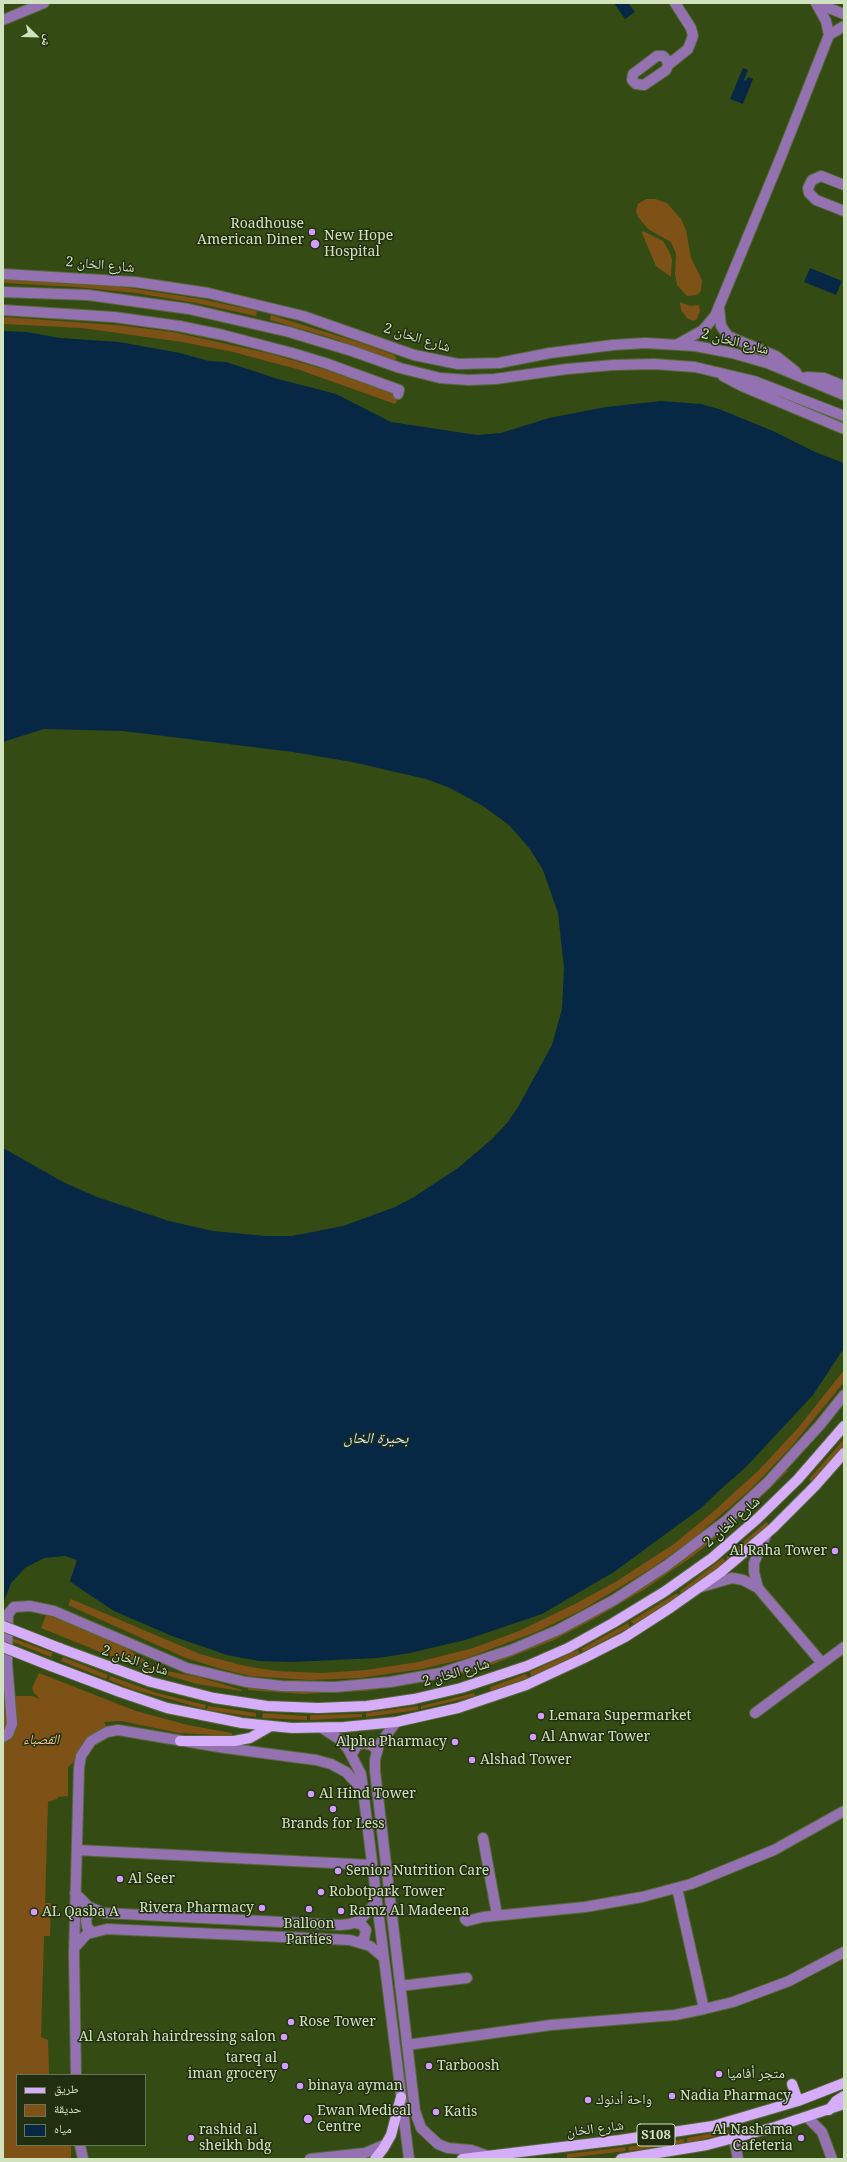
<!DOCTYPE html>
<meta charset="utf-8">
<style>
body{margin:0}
#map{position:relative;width:847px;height:2162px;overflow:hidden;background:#354b14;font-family:"Noto Serif","Noto Naskh Arabic",serif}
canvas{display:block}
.frame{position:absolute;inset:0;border:4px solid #d1e3be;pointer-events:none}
.legend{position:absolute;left:16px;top:2074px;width:130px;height:72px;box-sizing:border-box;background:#212e10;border:1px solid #677656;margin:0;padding:5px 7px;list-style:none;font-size:12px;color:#d1e3be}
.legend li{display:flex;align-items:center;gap:8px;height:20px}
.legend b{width:20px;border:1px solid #677656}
.north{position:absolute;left:16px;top:16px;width:40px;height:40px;-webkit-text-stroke:3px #212e10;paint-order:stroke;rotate:113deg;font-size:11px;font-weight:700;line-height:16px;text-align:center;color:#d1e3be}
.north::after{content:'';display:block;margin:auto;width:14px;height:18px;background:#d1e3be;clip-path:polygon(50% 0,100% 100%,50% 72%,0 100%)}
</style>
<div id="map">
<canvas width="847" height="2162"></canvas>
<div class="frame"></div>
<ul class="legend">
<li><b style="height:5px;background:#d6adfa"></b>طريق</li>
<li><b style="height:11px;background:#7e5116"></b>حديقة</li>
<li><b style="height:11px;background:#062844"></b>مياه</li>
</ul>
<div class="north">ش</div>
</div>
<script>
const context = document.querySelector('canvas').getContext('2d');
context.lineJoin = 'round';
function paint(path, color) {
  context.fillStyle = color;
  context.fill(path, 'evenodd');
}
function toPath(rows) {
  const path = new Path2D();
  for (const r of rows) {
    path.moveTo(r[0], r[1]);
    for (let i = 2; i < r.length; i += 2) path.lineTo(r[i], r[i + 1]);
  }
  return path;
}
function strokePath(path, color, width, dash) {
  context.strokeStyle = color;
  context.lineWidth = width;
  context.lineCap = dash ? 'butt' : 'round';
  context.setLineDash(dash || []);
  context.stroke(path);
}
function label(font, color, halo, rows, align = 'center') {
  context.font = font + ' "Noto Serif","Noto Naskh Arabic",serif';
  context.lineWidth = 3;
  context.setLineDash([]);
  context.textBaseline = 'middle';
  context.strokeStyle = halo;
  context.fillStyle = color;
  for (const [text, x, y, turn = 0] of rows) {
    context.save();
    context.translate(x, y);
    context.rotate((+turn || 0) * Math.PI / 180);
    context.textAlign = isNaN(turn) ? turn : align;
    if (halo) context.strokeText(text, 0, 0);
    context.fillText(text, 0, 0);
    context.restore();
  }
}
const green = toPath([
 [646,199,655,199,667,203,681,219,686,230,691,258,702,280,701,291,697,295,687,296,677,285,675,274,676,254,671,242,648,229,638,217,636,210,638,204],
 [643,231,663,241,669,251,672,259,671,277,656,266,642,233],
 [3,278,116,286,201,299,257,311,256,316,196,303,136,293,76,287,3,283],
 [680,302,690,306,699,305,700,311,697,319,693,321,687,318,681,310],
 [271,315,364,344,394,355,397,359,394,360,332,338,270,320],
 [3,317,116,325,173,332,271,354,323,369,399,396,395,404,297,369,233,352,182,342,82,328,3,324],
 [844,1370,844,1382,791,1447,751,1489,694,1538,652,1568,580,1611,536,1632,467,1658,422,1669,360,1678,309,1680,250,1676,225,1670,186,1658,68,1605,71,1599,200,1654,245,1666,276,1671,322,1673,366,1670,418,1662,473,1648,519,1631,575,1604,617,1581,674,1544,714,1511,759,1470,798,1428],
 [844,1439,844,1445,812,1482,809,1479],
 [785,1469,788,1471,728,1528,693,1556,645,1589,594,1619,554,1640,483,1668,482,1663,631,1594],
 [766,1522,769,1525,728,1560,726,1557],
 [723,1558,726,1562,682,1594,680,1591],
 [677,1593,679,1596,634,1625,631,1621],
 [46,1615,64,1620,121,1645,151,1664,115,1658,41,1628],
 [628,1623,630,1627,583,1652,581,1649],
 [10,1637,53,1653,51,1657,13,1642],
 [578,1650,580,1654,531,1677,530,1672],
 [63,1657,108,1675,106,1679,61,1661],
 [133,1665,199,1677,242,1690,241,1691,197,1684],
 [471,1667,473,1671,444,1678,367,1691,302,1694,248,1690,249,1684,306,1690],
 [39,1673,136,1711,188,1725,232,1733,233,1736,179,1733,121,1721,104,1722,106,1726,85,1741,78,1751,74,1762,68,1767,68,1796,58,1797,57,1799,48,1802,45,1903,51,1903,50,1936,44,1936,41,2037,48,2040,49,2075,17,2075,17,2145,71,2145,71,2159,3,2159,3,1696,32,1696,40,1699,34,1693,32,1688],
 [526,1674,528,1678,491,1691,490,1687],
 [110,1676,157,1693,206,1705,205,1709,132,1689,109,1680],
 [474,1693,475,1696,421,1709,421,1706],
 [208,1706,256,1713,256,1717,207,1710],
 [418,1706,418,1710,366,1717,366,1713],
 [263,1713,307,1716,307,1720,262,1718],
 [362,1714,362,1717,310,1720,310,1715],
 [728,2130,729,2133,687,2143,687,2138],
 [684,2139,684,2143,629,2151,628,2147],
 [625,2147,626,2151,567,2158,567,2154]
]);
const water = toPath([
 [614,3,628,3,635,12,625,19],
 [743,68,748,70,744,80,746,81,748,77,753,79,743,104,730,99],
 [810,268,842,281,836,295,804,282],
 [3,331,26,332,60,338,119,342,180,353,209,361,226,362,278,379,336,394,391,422,477,435,501,433,549,418,606,407,661,401,701,404,719,409,773,431,815,452,844,463,844,1348,813,1395,746,1467,721,1489,701,1508,614,1572,542,1614,465,1640,410,1653,378,1658,292,1662,259,1661,227,1655,172,1636,114,1611,72,1583,70,1581,77,1560,65,1556,44,1558,25,1568,11,1583,3,1604,3,1148,65,1183,97,1197,169,1221,213,1231,266,1236,292,1236,343,1226,395,1207,414,1197,458,1168,492,1139,507,1123,518,1107,552,1045,562,1009,564,968,558,913,543,870,530,849,509,825,483,806,450,788,426,779,352,762,293,752,123,731,44,729,3,742]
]);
const minor = toPath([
 [816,3,844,14],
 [3,20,44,3],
 [829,35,844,26],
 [657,56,663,56,667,60,668,65,666,70,644,85,636,84,632,80,633,74,657,56],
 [668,65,688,49,693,36,691,28,675,3],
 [844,185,821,176,812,180,808,188,809,193,816,200,844,211],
 [3,274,135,282,208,293,303,316,414,355,458,364,499,363,550,353,613,345,645,343,695,346,732,353,767,363,844,395],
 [3,292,88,295,189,309,289,332,352,351,400,368,440,378,468,380,495,379,567,369,613,365,654,364,695,367,754,381,844,416],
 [719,308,721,326,728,336,776,356,796,372],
 [3,310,114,317,179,326,223,335,292,353,325,363,399,390,398,394],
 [678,344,703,330,715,316,782,154,829,35,826,21,816,3],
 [723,376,744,387,844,429],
 [807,377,824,378,844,386],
 [701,1587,732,1578,743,1580,758,1588,822,1663],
 [758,1588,754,1572,754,1563,766,1535],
 [755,1713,844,1647],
 [396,1722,379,1745,375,1759,375,1771,415,2111,421,2128,438,2144,448,2148,471,2150,488,2156],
 [322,1728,339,1739,348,1749,361,1774,409,2159],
 [3,1737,8,1734,12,1724,7,1663,8,1614,14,1607,30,1606,54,1611,187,1668,246,1682,282,1686,335,1687,390,1682,441,1673,511,1650,558,1630,614,1600,666,1566,727,1520,767,1483,820,1425,844,1395],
 [352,1754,357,1745,364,1743,374,1746,377,1753],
 [483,1838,497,1915],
 [77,1850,372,1865],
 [677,1888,704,2009],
 [75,1893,89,1907,104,1913,340,1925,350,1924,359,1921,377,1902],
 [465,1919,467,1921,483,1917,585,1907,642,1897,691,1884,774,1850,844,1811],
 [355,1923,361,1924,366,1930,364,1939,359,1942],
 [92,1932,87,1927,86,1920,88,1914,93,1909],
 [74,1948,87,1934,107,1929,350,1940,370,1946,383,1957],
 [400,1986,467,1978],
 [407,2045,551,2025,675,2015,704,2009,733,2002,789,1981,844,1952],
 [76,2075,74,1954,79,1768,81,1756,91,1741,107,1732,118,1730,225,1748,316,1760,331,1764,346,1772,362,1789],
 [807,2117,822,2132,832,2159],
 [734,2138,738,2159],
 [80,2145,83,2159],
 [310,2159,365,2153,386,2144]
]);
const major = toPath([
 [59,1648,151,1682,214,1698,267,1706,318,1708,367,1706,414,1699,461,1688,527,1666,568,1648,613,1623,664,1592,712,1558,757,1519,798,1479,844,1426],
 [51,1666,120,1692,167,1708,242,1723,292,1728,344,1727,396,1722,458,1708,526,1685,584,1658,625,1637,670,1608,721,1572,773,1528,815,1486,844,1453],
 [180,1741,234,1741,250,1738,271,1726],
 [792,2084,798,2101],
 [829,2110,836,2101,844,2096],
 [375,2159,383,2149,391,2135,401,2097],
 [462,2159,620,2140,713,2126,798,2101,844,2083],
 [621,2159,707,2145,775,2127,844,2104]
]);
const majorBridge = toPath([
 [3,1626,59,1648],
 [3,1647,51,1666]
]);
const markers = [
 [312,232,4,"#d29dfd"],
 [315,244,5,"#d29dfd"],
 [835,1551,4,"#d29dfd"],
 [541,1716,4,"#d29dfd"],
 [533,1737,4,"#d29dfd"],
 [455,1742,4,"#d29dfd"],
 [472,1760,4,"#d29dfd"],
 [311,1794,4,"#d29dfd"],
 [333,1809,4,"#d29dfd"],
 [338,1871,4,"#d29dfd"],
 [120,1879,4,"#d29dfd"],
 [321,1892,4,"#d29dfd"],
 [262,1908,4,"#d29dfd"],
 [309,1909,4,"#d29dfd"],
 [341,1911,4,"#d29dfd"],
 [34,1912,4,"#d29dfd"],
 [291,2022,4,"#d29dfd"],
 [284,2037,4,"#d29dfd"],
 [285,2066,4,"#d29dfd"],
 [429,2066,4,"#d29dfd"],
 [719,2074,4,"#d29dfd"],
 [300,2086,4,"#d29dfd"],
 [672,2096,4,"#d29dfd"],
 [588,2100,4,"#d29dfd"],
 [436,2112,4,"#d29dfd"],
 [308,2119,5,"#d29dfd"],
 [191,2138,4,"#d29dfd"],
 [801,2138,4,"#d29dfd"]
];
const shields = [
 [656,2135,38]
];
const shieldNames = [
 ["S108",656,2135]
];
const poiNames = [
 ["Roadhouse",304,224,"right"],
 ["American Diner",304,240,"right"],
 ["New Hope",324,236],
 ["Hospital",324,252],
 ["Al Raha Tower",827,1551,"right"],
 ["Lemara Supermarket",549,1716],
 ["Al Anwar Tower",541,1737],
 ["Alpha Pharmacy",447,1742,"right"],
 ["Alshad Tower",480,1760],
 ["Al Hind Tower",319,1794],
 ["Brands for Less",333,1824,"center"],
 ["Senior Nutrition Care",346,1871],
 ["Al Seer",128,1879],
 ["Robotpark Tower",329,1892],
 ["Rivera Pharmacy",254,1908,"right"],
 ["Ramz Al Madeena",349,1911],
 ["AL Qasba A",42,1912],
 ["Balloon",309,1924,"center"],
 ["Parties",309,1940,"center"],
 ["Rose Tower",299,2022],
 ["Al Astorah hairdressing salon",276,2037,"right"],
 ["tareq al",277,2058,"right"],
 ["iman grocery",277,2074,"right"],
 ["Tarboosh",437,2066],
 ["متجر أفاميا",727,2074],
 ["binaya ayman",308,2086],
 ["Nadia Pharmacy",680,2096],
 ["واحة أدنوك",596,2100],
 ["Ewan Medical",317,2111],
 ["Centre",317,2127],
 ["Katis",444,2112],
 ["rashid al",199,2130],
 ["sheikh bdg",199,2146],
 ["Al Nashama",793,2130,"right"],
 ["Cafeteria",793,2146,"right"]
];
const streetNames = [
 ["شارع الخان 2",100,265,5],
 ["شارع الخان 2",417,338,17],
 ["شارع الخان 2",735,342,14],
 ["شارع الخان 2",732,1522,-41],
 ["شارع الخان 2",135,1661,18],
 ["شارع الخان 2",456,1673,-16],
 ["شارع الخان",595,2129,-7]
];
const parkNames = [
 ["القصباء",41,1740]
];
const waterNames = [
 ["بحيرة الخان",376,1439]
];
paint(green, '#7e5116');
paint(water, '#062844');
strokePath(minor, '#546936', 12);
strokePath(major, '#546936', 12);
strokePath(minor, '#9472b1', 10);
strokePath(major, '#d6adfa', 10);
strokePath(majorBridge, '#546936', 12, []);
strokePath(majorBridge, '#d6adfa', 10);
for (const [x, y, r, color] of markers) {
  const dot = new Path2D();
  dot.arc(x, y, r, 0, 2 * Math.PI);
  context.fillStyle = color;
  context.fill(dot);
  strokePath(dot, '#212e10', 1.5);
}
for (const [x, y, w] of shields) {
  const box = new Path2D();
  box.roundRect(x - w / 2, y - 11, w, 22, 3);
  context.fillStyle = '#212e10';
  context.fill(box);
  strokePath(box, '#d1e3be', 1);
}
label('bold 13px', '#d1e3be', null, shieldNames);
label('14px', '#d1e3be', '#212e10', poiNames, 'left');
label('14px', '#d1e3be', '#212e10', streetNames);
label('italic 14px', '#f1c699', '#212e10', parkNames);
label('italic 15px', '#d0e6fd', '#212e10', waterNames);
</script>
